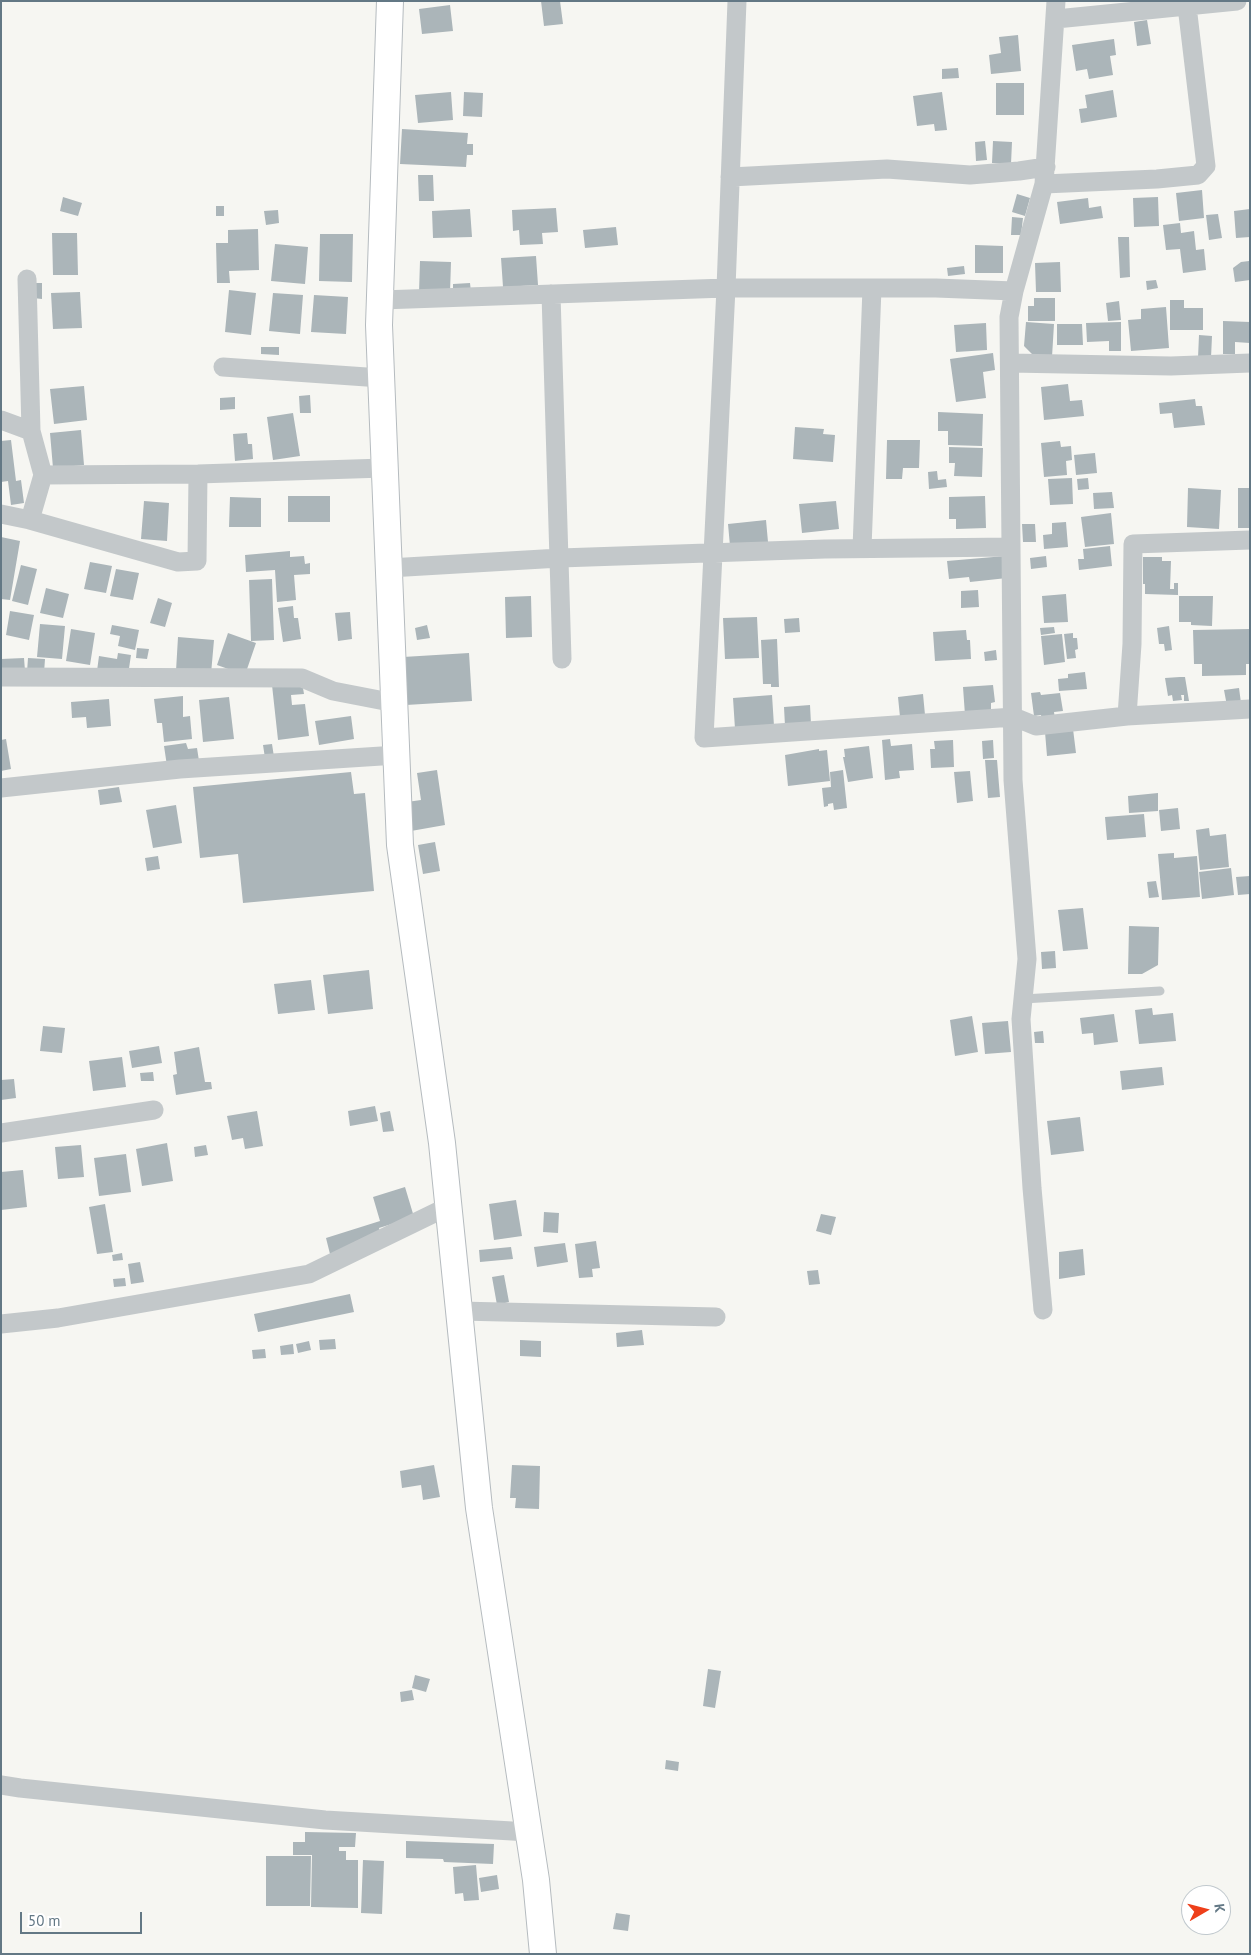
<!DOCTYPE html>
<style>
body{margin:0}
#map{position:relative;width:1251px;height:1955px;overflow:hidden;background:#f6f6f2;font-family:"PT Sans",sans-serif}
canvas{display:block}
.frame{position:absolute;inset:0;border:2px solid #637885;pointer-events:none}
.north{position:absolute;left:1181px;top:1885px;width:50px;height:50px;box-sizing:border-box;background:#fff;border:1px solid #c1c9ce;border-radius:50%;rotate:82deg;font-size:14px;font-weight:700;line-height:20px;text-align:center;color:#637885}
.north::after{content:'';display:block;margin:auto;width:18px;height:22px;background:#ee3f1a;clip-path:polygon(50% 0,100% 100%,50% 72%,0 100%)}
.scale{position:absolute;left:20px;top:1912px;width:122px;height:22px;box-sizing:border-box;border:2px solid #637885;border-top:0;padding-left:6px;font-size:15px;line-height:18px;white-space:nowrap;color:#637885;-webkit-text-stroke:4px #fff;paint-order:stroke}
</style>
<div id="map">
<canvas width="1251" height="1955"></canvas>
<div class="frame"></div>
<div class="north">K</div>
<div class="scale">50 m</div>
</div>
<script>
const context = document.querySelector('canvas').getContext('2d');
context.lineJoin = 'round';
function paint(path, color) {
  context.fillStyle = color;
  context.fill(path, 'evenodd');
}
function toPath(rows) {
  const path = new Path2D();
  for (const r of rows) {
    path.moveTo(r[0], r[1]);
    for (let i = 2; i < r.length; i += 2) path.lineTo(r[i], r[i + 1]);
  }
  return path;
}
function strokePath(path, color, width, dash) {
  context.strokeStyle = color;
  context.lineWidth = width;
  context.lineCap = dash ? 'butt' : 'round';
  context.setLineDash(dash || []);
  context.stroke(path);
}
const building = toPath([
 [541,1,560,1,563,24,544,26],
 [450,5,453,31,422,34,419,9],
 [1147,20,1151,44,1137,46,1134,22],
 [1018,35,1021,71,991,74,989,55,1001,53,999,37],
 [1114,39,1116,55,1110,56,1113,75,1089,79,1087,69,1076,71,1072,45],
 [958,68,959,78,942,79,942,69],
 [996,83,1024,83,1024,115,996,115],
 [1113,90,1117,117,1081,123,1079,109,1087,108,1085,95],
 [451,92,453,120,418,123,415,95],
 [464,92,483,93,482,117,463,116],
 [942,92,947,130,935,131,934,124,917,126,913,96],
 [402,129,468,133,467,144,473,144,473,155,467,155,466,167,400,164],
 [985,141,987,160,976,161,975,142],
 [993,141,1012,142,1011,164,992,163],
 [418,175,433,175,434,201,419,201],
 [1202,190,1204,218,1179,221,1176,193],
 [1017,194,1030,198,1025,216,1012,212],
 [63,197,82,203,78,216,60,211],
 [1158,197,1159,226,1134,227,1133,198],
 [1088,198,1089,208,1101,206,1103,218,1060,224,1057,202],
 [216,206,224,206,224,216,216,216],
 [556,208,558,232,542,233,543,244,520,245,519,230,513,231,512,210],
 [470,209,472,237,433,238,432,211],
 [1250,209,1250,237,1236,238,1234,211],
 [278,210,279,223,266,225,264,211],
 [1218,214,1222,238,1209,240,1206,215],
 [1012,217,1023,218,1021,235,1011,235],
 [1180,223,1181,233,1194,231,1196,250,1204,249,1206,270,1183,273,1180,249,1166,250,1163,225],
 [616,227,618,245,585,248,583,230],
 [258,229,259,270,229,271,230,283,217,283,216,243,228,243,228,230],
 [52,233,77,233,78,275,53,275],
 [320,234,353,234,352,282,319,281],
 [1118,237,1129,237,1130,277,1120,278],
 [275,244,308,247,305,284,271,281],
 [975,245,1003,246,1003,273,975,273],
 [536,256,538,285,503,287,501,258],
 [420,261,451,262,450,293,419,293],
 [1249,261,1250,280,1235,282,1233,268,1241,262],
 [1060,262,1061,292,1036,292,1035,263],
 [964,266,965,274,948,276,947,268],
 [1156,280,1158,288,1147,290,1146,281],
 [34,283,42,283,42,299,33,298],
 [470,283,471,292,453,293,453,284],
 [229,290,256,293,251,335,225,332],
 [80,292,82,328,53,329,51,293],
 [273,293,303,295,300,334,269,331],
 [314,295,348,297,346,334,311,332],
 [1034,298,1055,298,1055,321,1028,321,1028,306,1034,306],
 [1170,300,1184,300,1184,308,1203,308,1203,330,1170,330],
 [1119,301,1121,320,1108,321,1106,303],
 [1166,307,1169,348,1131,351,1128,320,1141,319,1141,309],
 [1223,321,1250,322,1250,343,1235,342,1235,354,1223,354],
 [1026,322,1054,324,1052,357,1034,356,1024,346],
 [1121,322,1121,351,1109,351,1109,341,1087,342,1086,323],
 [986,323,987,350,956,352,954,325],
 [1057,324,1082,324,1083,345,1057,345],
 [1199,335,1212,336,1211,358,1198,358],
 [261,347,279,347,279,355,261,354],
 [993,353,995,370,983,372,986,398,956,402,950,359],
 [1068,384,1070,401,1082,400,1084,416,1044,420,1041,387],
 [84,386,87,420,54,424,50,389],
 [310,395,311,413,300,413,299,396],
 [235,397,235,409,220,410,220,398],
 [1195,399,1196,406,1202,406,1205,425,1174,428,1172,413,1160,414,1159,403],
 [938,412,983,414,982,446,948,445,948,431,938,431],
 [293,413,300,456,273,460,267,417],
 [795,427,824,429,823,434,835,435,833,462,793,459],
 [81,430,84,465,53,468,50,433],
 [247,433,248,444,252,444,253,459,235,461,233,434],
 [11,440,16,481,21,480,24,503,11,505,8,481,1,482,1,441],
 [887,440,920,440,919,468,903,468,902,479,886,479],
 [1060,441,1061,447,1071,446,1072,460,1066,461,1067,475,1044,477,1041,443],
 [949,447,983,448,982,477,954,476,955,463,949,463],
 [1095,453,1097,473,1076,475,1074,455],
 [937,471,938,480,946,479,947,487,929,489,928,472],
 [1072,478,1073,504,1050,505,1048,479],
 [1088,478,1089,489,1078,490,1077,479],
 [1188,488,1221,490,1219,529,1187,527],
 [1238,488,1250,488,1250,528,1238,528],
 [1112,492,1114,508,1094,509,1093,493],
 [288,496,330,496,330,522,288,522],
 [985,496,986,528,956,529,956,519,949,519,949,497],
 [230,497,261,498,261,527,229,527],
 [144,501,169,503,167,541,141,539],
 [836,501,839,529,802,533,799,504],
 [1111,513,1114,544,1085,547,1081,517],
 [766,520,768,542,730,546,728,524],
 [1066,522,1068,547,1044,549,1043,535,1052,534,1052,523],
 [1022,524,1035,524,1036,542,1023,542],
 [1,537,20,541,10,600,1,599],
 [1110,546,1112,566,1079,570,1078,559,1084,559,1083,549],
 [290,551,290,557,304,556,305,564,310,563,310,574,294,575,296,600,277,602,275,570,246,572,245,555],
 [1005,556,1007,578,970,582,969,577,949,579,947,561],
 [1046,556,1047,567,1031,569,1030,558],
 [1143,557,1162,557,1162,561,1171,561,1170,589,1174,589,1174,583,1178,583,1178,595,1145,594,1145,584,1143,584],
 [90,562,112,566,106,593,84,589],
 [21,565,37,569,28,605,12,601],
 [116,569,139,573,133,600,110,596],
 [272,579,274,640,251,641,249,580],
 [46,588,69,594,63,618,40,613],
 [978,590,979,607,961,608,961,591],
 [1066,594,1068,622,1044,623,1042,596],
 [531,596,532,637,506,638,505,597],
 [1179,596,1213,596,1212,626,1191,625,1191,622,1179,622],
 [158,598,172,603,165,627,150,623],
 [293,606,294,618,298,618,301,639,283,642,278,608],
 [10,611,34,615,29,640,6,635],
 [350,612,352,639,338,641,335,613],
 [757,617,759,658,725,659,723,618],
 [799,618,800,632,785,633,784,619],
 [40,624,65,626,62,659,37,657],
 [112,625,139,630,135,650,118,646,120,636,110,634],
 [427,625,430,638,417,640,415,628],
 [1169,626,1172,650,1165,651,1164,644,1159,644,1157,628],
 [1054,627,1055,633,1041,635,1040,628],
 [71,629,95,633,90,665,66,661],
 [1250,629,1250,664,1246,664,1246,675,1202,676,1202,664,1194,664,1193,630],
 [966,630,967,640,970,640,971,659,935,661,933,632],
 [228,633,256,643,245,675,217,665],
 [1073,633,1073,638,1077,638,1078,649,1075,650,1076,658,1067,659,1064,634],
 [1062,634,1065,662,1044,665,1041,636],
 [178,637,214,640,211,674,176,671],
 [777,639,779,687,771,687,771,684,763,684,761,640],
 [137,648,149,649,147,659,136,658],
 [996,650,997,660,985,661,984,652],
 [118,653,131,655,128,675,97,671,99,656,117,659],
 [469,653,472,701,406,705,403,657],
 [24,658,25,671,1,672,1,659],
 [28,658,45,659,44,673,27,672],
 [1085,672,1087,689,1059,691,1058,679,1068,678,1068,674],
 [1180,677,1185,677,1189,701,1184,701,1184,695,1181,695,1182,700,1173,701,1172,695,1168,696,1165,678],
 [302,682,304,694,291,695,292,705,305,704,309,736,278,740,272,685],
 [993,685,995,702,991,703,991,713,965,715,963,687],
 [1239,688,1241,703,1227,706,1224,690],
 [1040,692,1041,695,1060,693,1063,711,1054,712,1055,719,1042,721,1041,715,1034,716,1031,693],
 [923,694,925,715,900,717,898,697],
 [772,695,774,726,735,729,733,698],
 [183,696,183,717,190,716,192,739,164,742,162,723,157,723,154,699],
 [229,697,234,739,203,742,199,700],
 [109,699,111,726,87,728,86,717,72,718,71,702],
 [810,705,811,724,785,726,784,707],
 [351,716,354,739,319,745,315,721],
 [1073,729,1076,753,1047,756,1045,732],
 [6,739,11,769,1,771,1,740],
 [890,739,891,746,912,744,914,770,899,771,900,778,885,780,882,740],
 [953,740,954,767,931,768,930,749,935,749,934,741],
 [993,740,994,758,983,759,982,741],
 [186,743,188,749,197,748,199,761,167,766,164,746],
 [272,744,274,757,265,758,263,745],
 [869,746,873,778,848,782,843,757,845,757,844,749],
 [819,749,819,751,827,750,830,781,788,786,785,755],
 [985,760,997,760,1000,797,988,798],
 [437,770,445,825,411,831,407,802,421,800,417,773],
 [843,770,847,808,834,810,833,803,828,804,828,806,824,807,822,788,831,787,830,772],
 [970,771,973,801,957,803,954,772],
 [351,772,354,794,365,793,374,891,243,903,238,854,200,858,193,787],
 [119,787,122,802,100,805,98,790],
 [1158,793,1158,811,1129,813,1128,796],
 [176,805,182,843,153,848,146,810],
 [1178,808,1180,829,1161,831,1159,810],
 [1144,814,1146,837,1107,840,1105,817],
 [1209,828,1210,836,1226,834,1229,867,1200,870,1196,830],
 [435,842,440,871,423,874,418,845],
 [1174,853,1174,858,1197,856,1200,897,1162,900,1158,854],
 [158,856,160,869,147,871,145,858],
 [1231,868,1234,895,1202,899,1199,872],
 [1250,876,1250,894,1238,895,1236,877],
 [1156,881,1159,897,1149,898,1147,882],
 [1083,908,1088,949,1063,951,1058,910],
 [1129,926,1159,927,1158,965,1142,974,1128,974],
 [1055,951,1056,968,1042,969,1041,952],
 [369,970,373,1009,328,1014,323,975],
 [311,980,315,1010,278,1014,274,984],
 [1152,1008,1153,1015,1173,1013,1176,1041,1139,1044,1135,1010],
 [1114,1014,1118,1042,1094,1045,1093,1033,1082,1034,1080,1018],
 [972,1016,978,1052,955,1056,950,1020],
 [1008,1021,1011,1052,985,1054,982,1023],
 [43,1026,65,1028,62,1053,40,1051],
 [1043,1031,1044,1043,1035,1043,1034,1032],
 [159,1046,162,1063,132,1068,129,1051],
 [199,1047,205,1082,211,1082,212,1089,176,1095,173,1075,177,1074,174,1052],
 [122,1057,126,1087,93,1091,89,1061],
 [1162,1067,1164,1085,1122,1090,1120,1071],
 [153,1072,154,1081,141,1081,140,1073],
 [14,1079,16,1098,1,1100,1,1080],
 [375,1106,378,1121,350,1126,348,1111],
 [257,1111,263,1146,245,1149,243,1138,232,1140,227,1116],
 [390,1111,394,1131,383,1132,380,1113],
 [1080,1117,1084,1151,1051,1155,1047,1121],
 [167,1143,173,1181,142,1186,136,1149],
 [81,1145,84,1177,58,1179,55,1147],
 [206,1145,208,1155,195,1157,194,1147],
 [126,1154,131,1192,99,1196,94,1158],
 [23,1170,27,1207,1,1210,1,1172],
 [405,1187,414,1217,379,1228,382,1238,330,1254,326,1238,380,1221,373,1197],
 [516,1200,522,1236,494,1240,489,1204],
 [105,1204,113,1252,97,1254,89,1207],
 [544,1212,559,1213,558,1233,543,1232],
 [821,1214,836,1217,831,1235,816,1231],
 [596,1241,600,1268,592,1269,593,1277,579,1278,575,1244],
 [565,1243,568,1262,537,1267,534,1247],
 [511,1247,513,1259,480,1262,479,1250],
 [1083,1249,1085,1275,1059,1279,1059,1252],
 [122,1253,123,1260,113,1261,112,1255],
 [140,1262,144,1282,131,1284,128,1264],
 [818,1270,820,1284,809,1285,807,1271],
 [504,1275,509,1302,497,1305,492,1277],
 [125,1278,126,1286,114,1287,113,1279],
 [350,1294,354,1312,258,1332,254,1314],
 [642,1330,644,1345,617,1347,616,1333],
 [335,1339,336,1349,320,1350,319,1340],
 [520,1340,541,1341,541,1357,520,1356],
 [309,1341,311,1350,298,1353,296,1344],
 [293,1344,294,1354,281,1355,280,1346],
 [265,1349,266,1358,253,1359,252,1350],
 [434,1465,440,1497,423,1500,421,1485,402,1488,400,1471],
 [512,1465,540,1466,539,1509,515,1508,516,1498,510,1498],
 [708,1669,721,1671,715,1708,703,1706],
 [415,1675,430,1679,426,1692,412,1688],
 [412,1690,414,1700,401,1702,400,1692],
 [666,1760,679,1762,678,1771,665,1769],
 [305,1832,356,1833,355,1847,339,1847,339,1851,346,1851,346,1860,358,1860,358,1908,311,1907,312,1855,293,1855,293,1842,305,1842],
 [406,1841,494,1844,493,1864,444,1862,443,1859,406,1858],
 [266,1856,311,1856,310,1906,266,1906],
 [363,1860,384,1861,382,1914,361,1913],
 [476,1865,479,1900,464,1901,463,1893,455,1894,453,1867],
 [497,1875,499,1889,481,1892,479,1878],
 [616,1913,630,1915,628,1931,613,1929]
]);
const lane = toPath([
 [1023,999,1160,991]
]);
const street = toPath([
 [737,1,726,288,704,738,1014,717,1036,726,1127,716,1250,709],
 [1056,19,1237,1],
 [730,177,887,169,970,175,1019,171,1046,167],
 [1044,184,1157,179,1198,175,1206,166,1187,6],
 [27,279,31,431],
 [551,294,562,659],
 [381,300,726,288,936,288,1014,291],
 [1010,363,1171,366,1250,363],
 [223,367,381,378],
 [1,420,31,431,43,475,30,520,1,514],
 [43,475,198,474,384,468],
 [30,520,178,562,197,561,198,474],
 [862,548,872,288],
 [389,568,560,558,825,549,1011,547],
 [1,677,302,678,333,691,395,703],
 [1127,716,1132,644,1133,544,1250,540],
 [1,788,180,769,397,755],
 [1,1133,154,1110],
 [1043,1310,1032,1188,1021,1019,1027,959,1013,780,1009,317,1014,291,1044,184,1056,1],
 [459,1311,716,1317],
 [1,1324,58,1318,309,1274,449,1206],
 [1,1785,20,1788,325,1820,529,1832]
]);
const secondary = toPath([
 [390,1,379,325,400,845,442,1143,479,1508,536,1880,543,1954]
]);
paint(building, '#abb5b9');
strokePath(secondary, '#b5bbbf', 28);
strokePath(lane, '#c3c8ca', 9);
strokePath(street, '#c3c8ca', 19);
strokePath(secondary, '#fff', 26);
</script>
